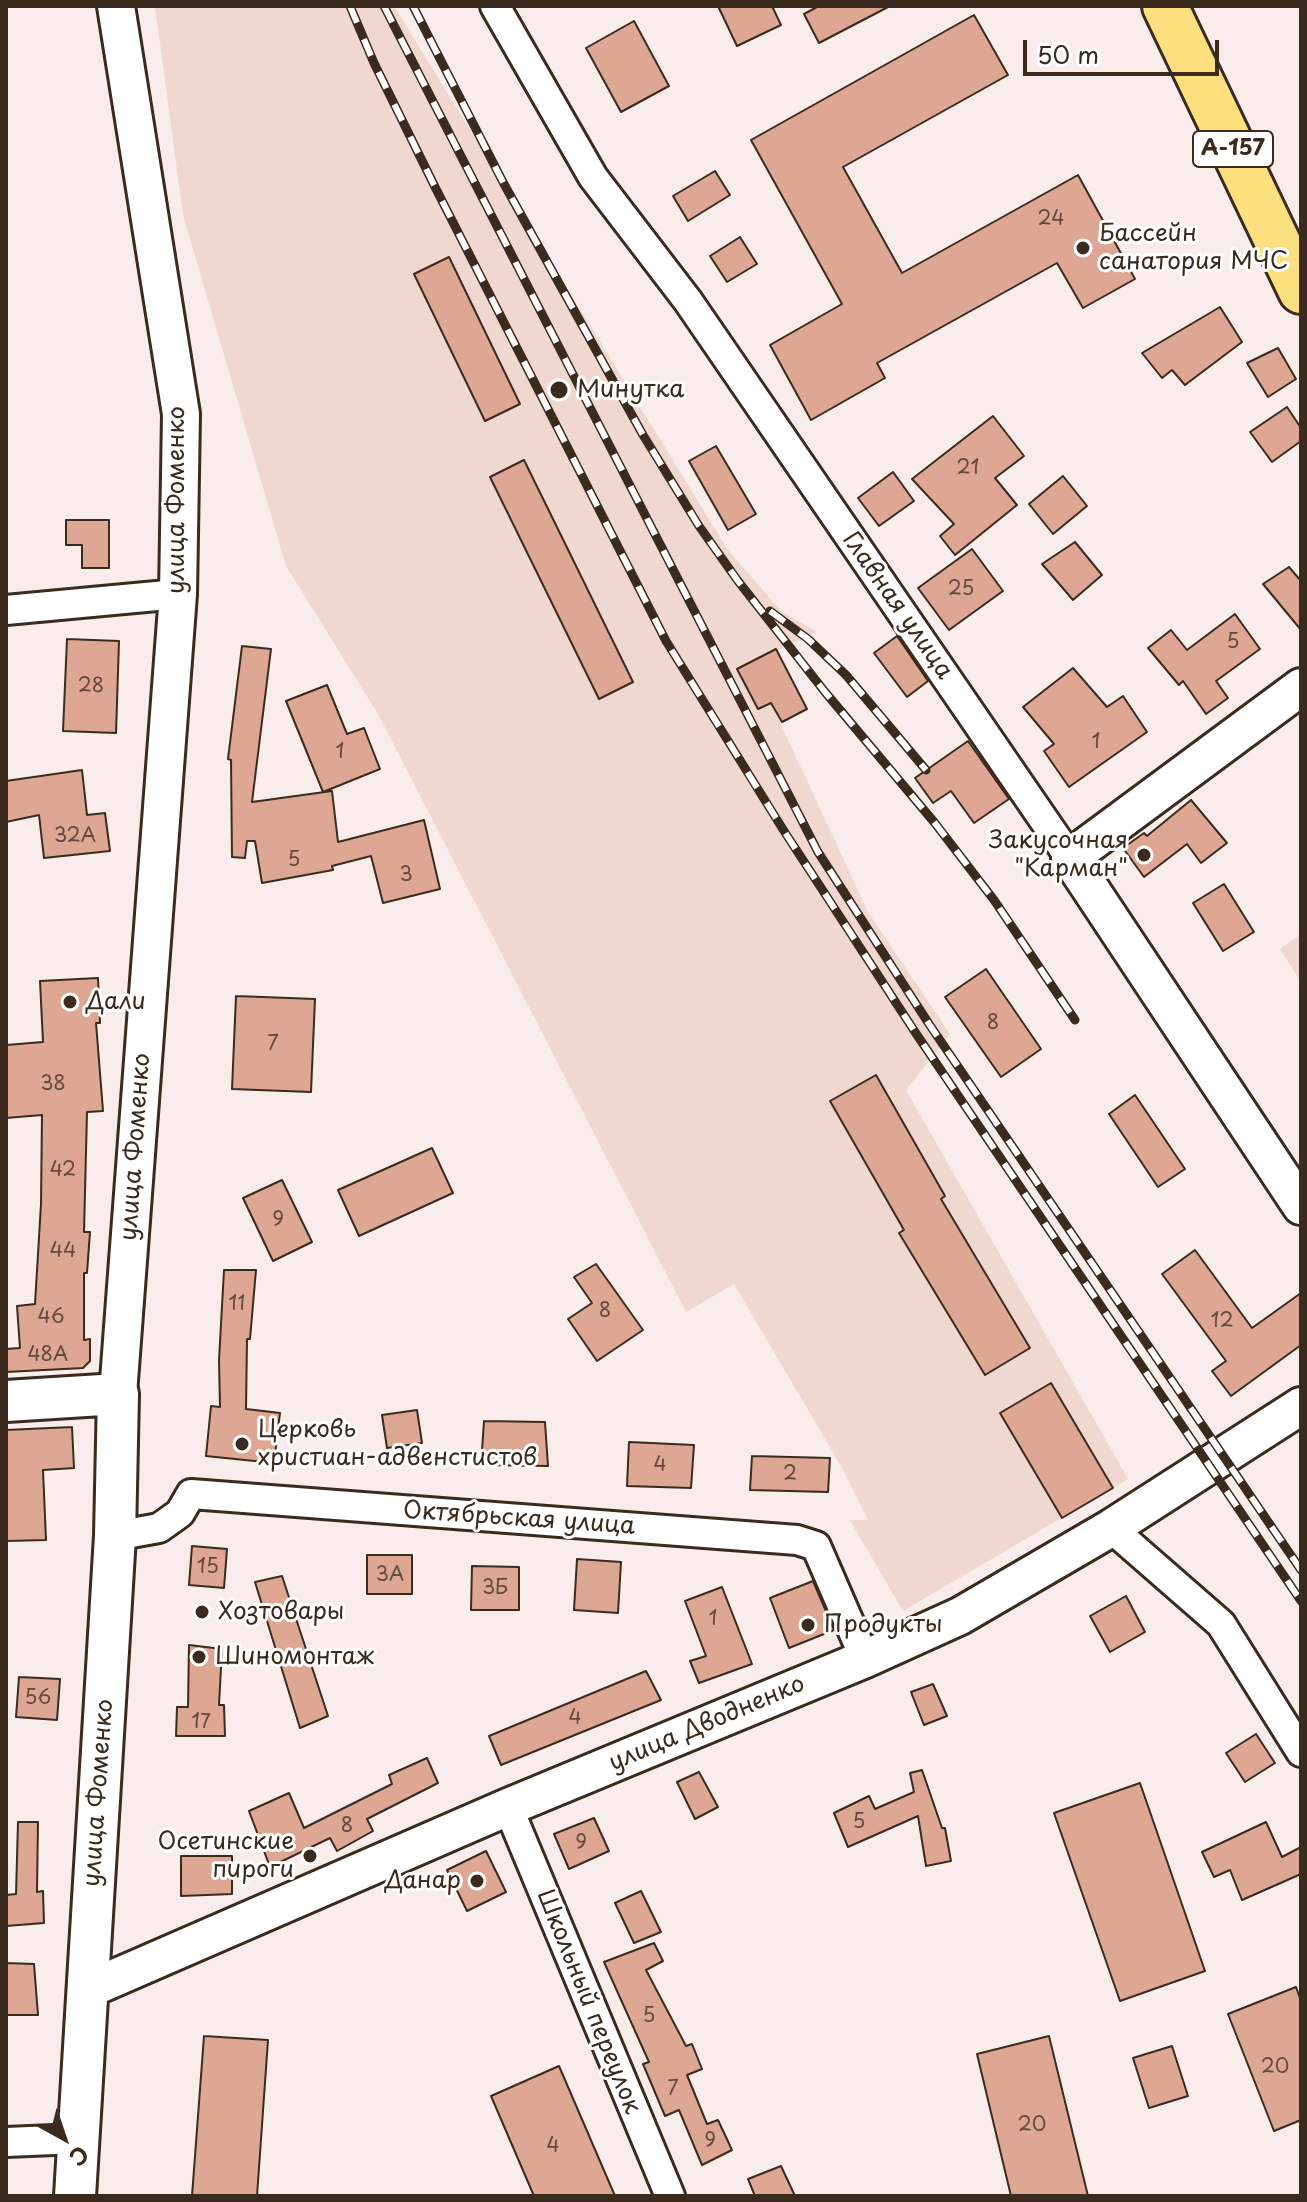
<!DOCTYPE html>
<meta charset="utf-8">
<style>
body{margin:0}
#map{position:relative;width:1307px;height:2202px;overflow:hidden;background:#f8edea;font-family:"Playpen Sans",sans-serif}
canvas{display:block}
.frame{position:absolute;inset:0;border:8px solid #3b2a1e;pointer-events:none}
.north{position:absolute;left:24px;top:2098px;width:80px;height:80px;-webkit-text-stroke:6px #fff;paint-order:stroke;rotate:140deg;font-size:22px;font-weight:700;line-height:32px;text-align:center;color:#3b2a1e}
.north::after{content:'';display:block;margin:auto;width:28px;height:36px;background:#3b2a1e;clip-path:polygon(50% 0,100% 100%,50% 72%,0 100%)}
.scale{position:absolute;left:1023px;top:40px;width:196px;height:36px;box-sizing:border-box;border:4px solid #3b2a1e;border-top:0;padding-left:10px;font-size:24px;line-height:28px;white-space:nowrap;color:#3b2a1e;-webkit-text-stroke:6px #fff;paint-order:stroke}
</style>
<div id="map">
<canvas width="1307" height="2202"></canvas>
<div class="frame"></div>
<div class="north">С</div>
<div class="scale">50 m</div>
</div>
<script>
const context = document.querySelector('canvas').getContext('2d');
context.lineJoin = 'round';
function paint(path, color) {
  context.fillStyle = color;
  context.fill(path, 'evenodd');
}
function toPath(rows) {
  const path = new Path2D();
  for (const r of rows) {
    path.moveTo(r[0], r[1]);
    for (let i = 2; i < r.length; i += 2) path.lineTo(r[i], r[i + 1]);
  }
  return path;
}
function strokePath(path, color, width, dash) {
  context.strokeStyle = color;
  context.lineWidth = width;
  context.lineCap = dash ? 'butt' : 'round';
  context.setLineDash(dash || []);
  context.stroke(path);
}
function label(font, color, halo, rows, align = 'center') {
  context.font = font + ' "Playpen Sans",sans-serif';
  context.lineWidth = 6;
  context.setLineDash([]);
  context.textBaseline = 'middle';
  context.strokeStyle = halo;
  context.fillStyle = color;
  for (const [text, x, y, turn = 0] of rows) {
    context.save();
    context.translate(x, y);
    context.rotate((+turn || 0) * Math.PI / 180);
    context.textAlign = isNaN(turn) ? turn : align;
    if (halo) context.strokeText(text, 0, 0);
    context.fillText(text, 0, 0);
    context.restore();
  }
}
const built = toPath([
 [155,6,394,6,728,550,781,611,817,632,737,670,758,709,771,703,868,912,950,1034,906,1090,1128,1479,903,1611,850,1520,868,1520,841,1466,734,1284,686,1312,378,714,286,566,183,215],
 [1301,934,1301,982,1280,949]
]);
const building = toPath([
 [718,6,772,6,781,25,737,46,718,6],
 [819,6,890,6,819,43,804,14,819,6],
 [974,15,1008,75,843,167,902,273,1078,175,1135,279,1083,308,1057,263,877,363,885,378,811,420,770,345,842,304,751,140,974,15],
 [634,21,669,86,621,112,586,48,634,21],
 [715,171,730,195,688,221,673,196,715,171],
 [740,237,757,264,727,282,710,256,740,237],
 [449,257,520,404,485,421,414,274,449,257],
 [1220,307,1242,342,1185,385,1172,370,1162,378,1142,353,1220,307],
 [1278,348,1296,379,1268,397,1247,363,1278,348],
 [1287,407,1301,428,1301,441,1272,462,1250,432,1287,407],
 [993,416,1024,456,995,478,1017,505,955,555,940,536,954,524,912,479,993,416],
 [716,446,756,514,728,530,689,461,716,446],
 [524,460,633,682,599,699,490,477,524,460],
 [893,472,914,501,879,526,858,498,893,472],
 [1063,476,1087,506,1053,534,1029,504,1063,476],
 [66,520,109,520,109,568,82,568,82,545,66,545,66,520],
 [1075,542,1102,575,1073,600,1042,564,1075,542],
 [972,549,1003,591,949,630,918,588,972,549],
 [1289,567,1301,581,1301,630,1263,584,1289,567],
 [1235,614,1260,649,1216,681,1228,698,1206,714,1183,681,1179,685,1148,648,1171,630,1187,650,1235,614],
 [897,636,928,681,907,697,874,653,897,636],
 [67,639,119,641,116,733,63,731,67,639],
 [242,646,271,649,252,802,332,791,338,842,424,820,440,889,383,903,371,856,332,866,333,870,262,883,255,841,247,841,245,858,232,857,231,760,228,759,242,646],
 [776,649,807,709,782,722,771,703,758,709,737,669,776,649],
 [1073,668,1107,707,1123,696,1147,732,1069,787,1044,751,1054,744,1023,707,1073,668],
 [327,685,347,734,364,728,380,769,323,792,286,701,327,685],
 [968,741,1009,799,974,823,951,791,933,803,915,778,968,741],
 [82,770,87,815,105,813,110,851,44,858,39,815,6,822,6,781,82,770],
 [1191,800,1227,843,1201,863,1187,844,1144,877,1123,848,1144,833,1147,836,1191,800],
 [1224,884,1254,932,1223,951,1193,903,1224,884],
 [986,969,1041,1049,1001,1077,945,997,986,969],
 [98,978,100,1023,96,1023,103,1111,87,1112,84,1232,90,1232,87,1273,84,1273,84,1340,90,1339,90,1361,83,1368,6,1372,6,1349,20,1348,17,1306,35,1304,41,1204,42,1115,6,1118,6,1045,43,1042,40,981,98,978],
 [236,996,315,999,311,1092,232,1089,236,996],
 [876,1075,945,1196,941,1199,1030,1348,985,1375,899,1233,904,1230,830,1101,876,1075],
 [1135,1095,1185,1169,1158,1187,1109,1114,1135,1095],
 [432,1148,453,1193,359,1236,338,1190,432,1148],
 [282,1180,312,1242,273,1261,243,1198,282,1180],
 [1195,1250,1252,1328,1301,1293,1301,1345,1231,1396,1212,1371,1226,1361,1162,1274,1195,1250],
 [596,1264,643,1330,597,1361,568,1319,592,1303,574,1277,596,1264],
 [224,1270,256,1270,250,1339,247,1339,246,1409,280,1413,274,1463,206,1456,211,1406,220,1407,219,1360,224,1270],
 [1051,1383,1113,1488,1062,1518,1000,1413,1051,1383],
 [417,1410,422,1443,387,1448,382,1415,417,1410],
 [484,1421,545,1422,548,1466,481,1465,484,1421],
 [72,1427,74,1468,43,1470,46,1540,6,1541,6,1430,72,1427],
 [629,1442,694,1445,691,1488,627,1486,629,1442],
 [752,1456,830,1458,828,1492,750,1490,752,1456],
 [192,1546,227,1549,224,1588,189,1585,192,1546],
 [367,1555,412,1555,412,1594,367,1594,367,1555],
 [577,1559,621,1562,618,1613,574,1610,577,1559],
 [472,1566,519,1567,519,1610,471,1610,472,1566],
 [282,1576,328,1716,300,1728,255,1582,282,1576],
 [813,1581,834,1630,789,1648,770,1598,813,1581],
 [722,1587,752,1664,699,1683,690,1661,706,1656,685,1601,722,1587],
 [1126,1596,1145,1632,1110,1652,1090,1616,1126,1596],
 [189,1645,222,1649,219,1705,224,1705,225,1736,176,1736,177,1707,188,1707,189,1645],
 [646,1671,661,1700,501,1765,489,1736,646,1671],
 [19,1677,60,1679,57,1720,16,1717,19,1677],
 [933,1684,947,1716,924,1725,911,1692,933,1684],
 [1256,1734,1275,1763,1245,1782,1226,1753,1256,1734],
 [427,1758,438,1783,367,1819,373,1831,337,1851,330,1838,270,1867,249,1811,289,1793,304,1828,392,1784,389,1775,427,1758],
 [922,1770,942,1828,945,1828,951,1861,926,1866,918,1816,848,1847,834,1813,869,1796,875,1809,914,1792,910,1773,922,1770],
 [699,1772,718,1807,695,1819,677,1782,699,1772],
 [1140,1783,1205,1971,1120,2001,1054,1813,1140,1783],
 [594,1818,609,1851,569,1869,554,1834,594,1818],
 [18,1822,38,1822,37,1892,43,1891,44,1923,6,1926,6,1895,16,1894,18,1822],
 [1266,1822,1282,1857,1301,1847,1301,1874,1242,1900,1230,1870,1214,1877,1202,1852,1266,1822],
 [486,1851,506,1892,467,1911,447,1870,486,1851],
 [181,1856,232,1856,232,1894,181,1896,181,1856],
 [641,1891,661,1932,634,1943,615,1903,641,1891],
 [654,1943,663,1961,646,1970,686,2046,692,2044,702,2069,687,2075,707,2124,718,2120,732,2150,702,2165,679,2110,665,2116,643,2064,649,2062,604,1962,654,1943],
 [6,1963,34,1964,38,2015,6,2015,6,1963],
 [1296,1987,1301,2001,1301,2120,1274,2131,1228,2014,1296,1987],
 [204,2036,268,2040,257,2196,192,2196,204,2036],
 [1049,2036,1088,2196,1011,2196,977,2054,1049,2036],
 [1172,2046,1188,2096,1149,2108,1133,2058,1172,2046],
 [559,2066,615,2196,534,2196,491,2096,559,2066],
 [781,2166,795,2196,755,2196,748,2179,781,2166]
]);
const minor = toPath([
 [495,6,593,177,688,301,1070,858],
 [6,610,178,594],
 [1111,1528,1221,1624,1301,1752],
 [115,1536,159,1528,180,1513,191,1494,797,1540,816,1546,865,1659],
 [508,1807,670,2196],
 [6,2142,78,2139]
]);
const tertiary = toPath([
 [116,6,181,414,178,594,118,1394],
 [1301,687,1070,858,1301,1206],
 [87,1990,508,1807,865,1659,960,1616,1111,1528,1301,1406]
]);
const secondary = toPath([
 [6,1401,118,1394,115,1536,75,2196]
]);
const primary = toPath([
 [1165,6,1301,291]
]);
const rail = toPath([
 [350,6,374,63,434,185,666,641,784,831,917,1035,1301,1601],
 [384,6,818,852,929,1024,1301,1570],
 [413,6,504,184,643,435,699,526,738,581,825,692,934,822,994,900,1075,1020],
 [770,611,808,639,846,675,926,770]
]);
const markers = [
 [1083,248,8,"#3b2a1e"],
 [559,390,10,"#3b2a1e"],
 [1144,855,8,"#3b2a1e"],
 [70,1002,8,"#3b2a1e"],
 [242,1444,8,"#3b2a1e"],
 [202,1612,8,"#3b2a1e"],
 [808,1625,8,"#3b2a1e"],
 [199,1657,8,"#3b2a1e"],
 [310,1856,8,"#3b2a1e"],
 [477,1881,8,"#3b2a1e"]
];
const numberNames = [
 ["24",1051,219],
 ["21",968,468],
 ["25",961,589],
 ["5",1233,642],
 ["28",91,686],
 ["1",1096,742],
 ["1",340,752],
 ["32А",75,836],
 ["5",294,860],
 ["3",406,875],
 ["8",993,1023],
 ["7",273,1044],
 ["38",53,1084],
 ["42",63,1170],
 ["9",278,1220],
 ["44",63,1251],
 ["11",237,1304],
 ["8",605,1311],
 ["46",51,1317],
 ["12",1222,1321],
 ["48А",48,1355],
 ["4",660,1465],
 ["2",790,1474],
 ["15",208,1567],
 ["3А",390,1575],
 ["3Б",495,1588],
 ["1",713,1619],
 ["56",38,1698],
 ["4",575,1718],
 ["17",201,1722],
 ["5",859,1822],
 ["8",347,1826],
 ["9",581,1843],
 ["5",649,2016],
 ["20",1275,2067],
 ["7",673,2089],
 ["20",1032,2125],
 ["9",710,2141],
 ["4",553,2146]
];
const shields = [
 [1233,149,80]
];
const shieldNames = [
 ["А-157",1233,149]
];
const poiNames = [
 ["Бассейн",1099,234],
 ["санатория МЧС",1099,262],
 ["Минутка",577,390],
 ["Закусочная",1128,841,"right"],
 ["\"Карман\"",1128,869,"right"],
 ["Дали",86,1002],
 ["Церковь",258,1430],
 ["христиан-адвенстистов",258,1458],
 ["Хозтовары",218,1612],
 ["Продукты",824,1625],
 ["Шиномонтаж",215,1657],
 ["Осетинские",294,1842,"right"],
 ["пироги",294,1870,"right"],
 ["Данар",461,1881,"right"]
];
const streetNames = [
 ["улица Фоменко",177,500,-90],
 ["Главная улица",897,606,55],
 ["улица Фоменко",136,1147,-86],
 ["Октябрьская улица",519,1519,4],
 ["улица Дводненко",707,1724,-23],
 ["улица Фоменко",99,1793,-86],
 ["Школьный переулок",588,2002,68]
];
paint(built, '#f0d8d0');
paint(building, '#dea794');
strokePath(building, '#3b2a1e', 2);
strokePath(minor, '#3b2a1e', 34);
strokePath(tertiary, '#3b2a1e', 42);
strokePath(secondary, '#3b2a1e', 46);
strokePath(primary, '#3b2a1e', 50);
strokePath(minor, '#fff', 28);
strokePath(tertiary, '#fff', 36);
strokePath(secondary, '#fff', 40);
strokePath(primary, '#fce080', 44);
strokePath(rail, '#3b2a1e', 9);
strokePath(rail, '#fff', 6, [18]);
for (const [x, y, r, color] of markers) {
  const dot = new Path2D();
  dot.arc(x, y, r, 0, 2 * Math.PI);
  context.fillStyle = color;
  context.fill(dot);
  strokePath(dot, '#fff', 3);
}
label('20px', '#64493c', null, numberNames);
for (const [x, y, w] of shields) {
  const box = new Path2D();
  box.roundRect(x - w / 2, y - 18, w, 36, 6);
  context.fillStyle = '#fff';
  context.fill(box);
  strokePath(box, '#3b2a1e', 2);
}
label('bold 22px', '#3b2a1e', null, shieldNames);
label('24px', '#3b2a1e', '#fff', poiNames, 'left');
label('24px', '#3b2a1e', '#fff', streetNames);
</script>
